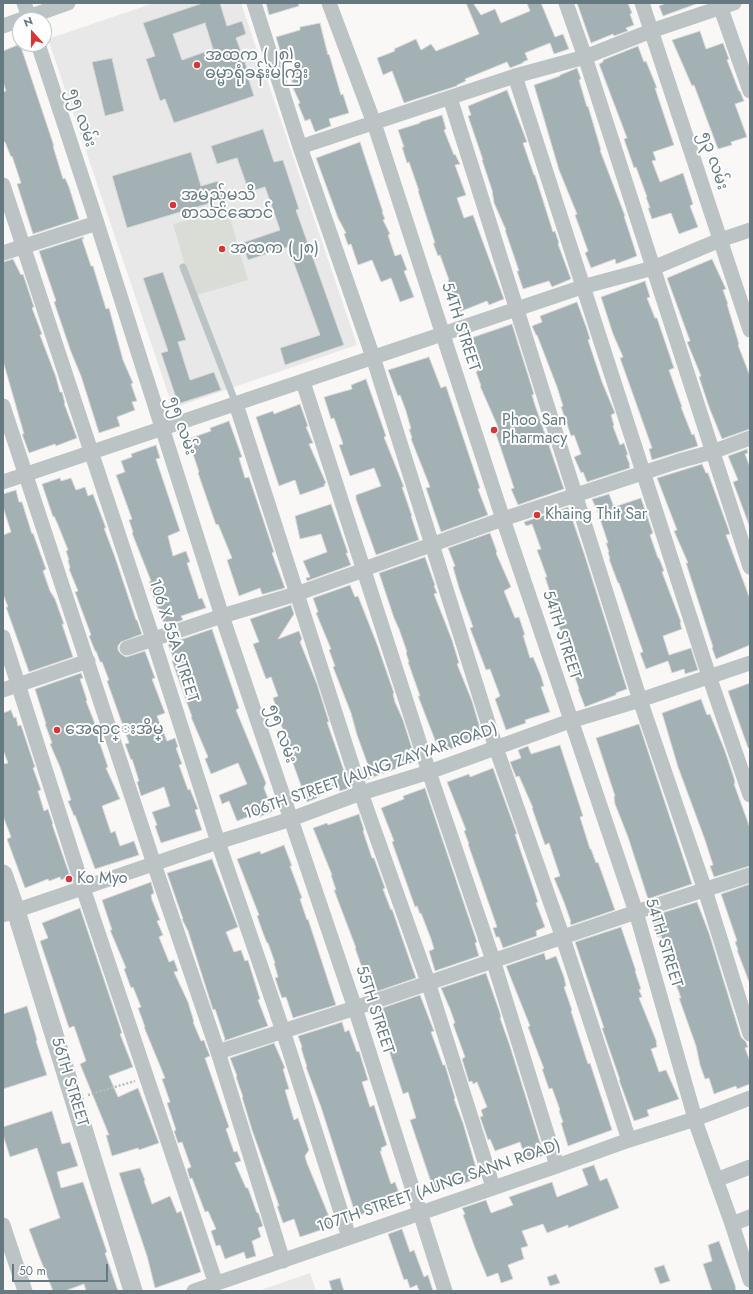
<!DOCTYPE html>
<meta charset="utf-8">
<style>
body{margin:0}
#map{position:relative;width:753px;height:1294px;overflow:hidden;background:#f9f8f6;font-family:Jost,sans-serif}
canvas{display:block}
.frame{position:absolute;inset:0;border:4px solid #657a80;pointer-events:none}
.north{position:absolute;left:12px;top:12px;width:40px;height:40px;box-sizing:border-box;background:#fff;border:1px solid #c1cacc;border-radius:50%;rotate:339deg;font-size:11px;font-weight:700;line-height:16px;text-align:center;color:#657a80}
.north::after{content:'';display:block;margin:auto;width:14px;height:18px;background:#db3435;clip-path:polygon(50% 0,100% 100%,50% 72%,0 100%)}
.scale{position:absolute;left:12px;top:1264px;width:96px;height:18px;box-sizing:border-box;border:2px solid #657a80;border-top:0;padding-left:5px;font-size:12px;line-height:14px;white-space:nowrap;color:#657a80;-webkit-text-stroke:3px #fff;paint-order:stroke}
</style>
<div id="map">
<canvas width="753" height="1294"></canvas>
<div class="frame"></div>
<div class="north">N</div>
<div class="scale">50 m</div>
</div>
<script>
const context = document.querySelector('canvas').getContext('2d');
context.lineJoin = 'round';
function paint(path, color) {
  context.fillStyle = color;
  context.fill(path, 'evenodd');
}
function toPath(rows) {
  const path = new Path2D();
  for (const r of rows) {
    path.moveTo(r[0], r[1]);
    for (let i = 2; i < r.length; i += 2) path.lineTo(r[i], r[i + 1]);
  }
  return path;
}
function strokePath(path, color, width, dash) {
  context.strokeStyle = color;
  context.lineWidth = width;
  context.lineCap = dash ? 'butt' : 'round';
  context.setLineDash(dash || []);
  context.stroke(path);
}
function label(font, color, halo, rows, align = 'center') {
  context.font = font + ' Jost,"Noto Sans Myanmar",sans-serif';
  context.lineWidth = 4;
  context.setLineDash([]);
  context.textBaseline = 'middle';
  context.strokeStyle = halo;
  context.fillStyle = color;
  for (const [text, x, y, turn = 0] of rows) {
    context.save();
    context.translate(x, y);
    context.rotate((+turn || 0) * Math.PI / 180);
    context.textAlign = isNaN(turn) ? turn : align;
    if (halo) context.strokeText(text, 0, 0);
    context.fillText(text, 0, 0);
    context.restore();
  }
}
const built = toPath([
 [154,3,241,3,357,345,173,408,48,39],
 [310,1273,316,1291,258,1291]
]);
const green = toPath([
 [227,208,248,280,194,296,173,224]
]);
const building = toPath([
 [203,3,220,3,227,26,242,21,246,34,236,38,248,71,246,71,254,96,174,123,165,99,160,101,146,59,155,56,143,23,203,3],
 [205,23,213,49,182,60,173,34,205,23],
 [266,3,298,3,299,6,269,15,266,3],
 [466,3,473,3,481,15,495,9,501,23,530,11,527,3,541,3,555,37,563,34,569,49,554,54,550,43,525,53,528,60,523,62,523,63,510,68,507,62,465,79,466,81,457,85,457,86,404,103,392,71,383,75,377,58,395,51,394,49,416,39,421,50,431,44,436,51,479,34,466,3],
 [577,3,628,3,632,13,630,14,634,25,626,28,628,31,614,36,613,34,591,43,577,3],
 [666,3,696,3,696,4,663,16,659,6,666,3],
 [320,23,328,55,329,54,341,95,343,94,349,113,329,119,331,126,315,132,310,119,305,121,298,104,300,103,293,88,295,88,291,79,293,78,290,72,299,69,292,51,281,54,276,37,300,30,300,27,320,23],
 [700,31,706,49,723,43,729,59,727,60,739,91,740,91,744,101,735,104,747,137,731,142,732,145,718,149,694,85,692,86,672,40,700,31],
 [20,44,54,146,53,146,63,179,65,178,69,187,79,219,33,234,17,184,21,183,12,156,11,157,5,142,3,142,3,92,6,91,3,82,3,51,20,44],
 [638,46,644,62,646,61,657,88,655,88,674,145,653,152,656,160,652,161,660,182,683,173,693,204,690,206,698,227,679,234,671,213,652,219,648,208,650,208,646,197,647,197,636,167,634,168,624,139,627,138,599,64,603,62,603,60,638,46],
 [112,58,124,111,105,116,92,62,112,58],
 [577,68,581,79,579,80,587,107,588,106,601,150,600,150,625,216,624,216,637,256,616,264,615,259,591,268,585,253,588,251,575,215,577,214,559,170,534,85,560,76,560,75,577,68],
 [507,90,524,134,527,142,523,143,534,175,535,175,553,232,555,231,559,243,558,244,571,279,552,287,549,281,523,289,517,271,519,271,505,230,506,230,494,203,492,190,482,160,483,160,468,116,471,115,468,106,507,90],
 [442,115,446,129,444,130,454,155,455,154,460,164,455,165,466,195,457,198,464,218,473,215,504,299,489,305,487,301,459,312,448,280,449,280,440,255,438,256,433,243,435,243,418,191,419,191,409,162,407,163,402,147,404,147,398,130,420,123,420,122,442,115],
 [263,129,274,162,283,160,299,209,296,210,344,345,285,365,280,348,320,335,288,247,248,260,242,243,280,230,265,187,249,192,237,158,217,164,211,146,263,129],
 [360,142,383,212,382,212,385,219,383,220,390,234,388,235,395,256,401,254,407,270,404,271,414,297,400,302,391,278,381,282,372,260,358,265,351,244,348,245,344,234,346,233,338,218,316,158,360,142],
 [191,152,201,186,218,181,224,199,127,228,112,176,191,152],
 [83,237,84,239,82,239,91,266,93,266,106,309,109,308,123,360,133,383,131,384,137,401,132,402,135,410,117,417,120,426,99,433,81,376,71,352,54,302,56,301,39,251,83,237],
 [13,259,21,275,23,274,34,307,32,308,42,334,40,335,56,377,60,392,62,392,65,403,64,403,77,438,56,446,55,444,29,453,22,434,24,434,3,361,3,262,13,259],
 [712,259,726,289,723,290,728,304,727,304,739,344,738,345,750,376,750,429,722,439,709,407,699,377,701,376,687,342,690,341,667,278,712,259],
 [163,272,186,340,178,342,190,380,214,372,221,390,178,404,161,353,168,351,143,278,163,272],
 [645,281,650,297,647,298,655,318,657,318,674,368,669,370,682,407,681,407,692,435,694,434,698,446,652,460,649,449,652,448,620,358,623,357,613,334,601,297,645,281],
 [577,302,587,329,590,339,588,340,602,382,615,413,611,415,614,425,613,426,620,445,624,443,628,455,626,455,630,465,629,465,630,468,587,482,583,472,581,473,574,457,581,454,574,435,571,436,561,407,563,406,557,387,537,335,536,335,532,326,542,322,540,316,577,302],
 [512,324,534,394,532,395,535,405,564,489,518,505,511,489,514,488,494,428,498,427,480,386,481,386,476,372,478,371,465,340,512,324],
 [429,357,441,388,446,386,480,488,478,489,488,515,441,532,426,488,430,487,411,439,412,438,409,429,411,429,406,411,400,395,398,396,388,370,429,357],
 [366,379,386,436,384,437,404,487,402,487,412,516,411,516,419,540,376,555,356,499,356,495,381,486,374,468,350,476,339,445,343,444,334,418,331,419,324,397,352,389,351,385,366,379],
 [300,404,308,426,306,427,313,443,309,444,326,483,324,484,325,486,300,495,295,480,279,486,256,417,273,411,274,414,300,404],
 [229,421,242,457,239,458,245,478,249,477,274,552,272,553,285,588,264,594,262,594,260,588,239,596,227,560,232,558,218,524,216,525,198,473,199,472,188,439,211,431,210,428,229,421],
 [156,445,160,458,156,459,180,531,168,536,173,556,186,551,190,562,187,563,199,599,202,598,206,608,181,616,183,620,165,626,151,591,149,582,151,581,132,533,133,532,129,520,132,519,116,475,125,472,121,461,132,457,131,454,156,445],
 [747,449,748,453,745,454,750,467,749,525,733,482,738,480,728,456,747,449],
 [702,464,706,473,708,473,728,528,730,534,726,535,750,599,750,645,716,659,712,648,713,647,686,563,688,563,674,531,677,530,657,478,702,464],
 [60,478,61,481,71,478,76,490,85,487,88,496,93,494,106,528,104,528,115,557,136,620,137,620,142,634,121,642,118,646,118,650,121,654,126,657,145,651,155,678,152,679,165,713,157,716,167,741,175,738,178,747,176,748,182,764,179,765,188,790,190,789,198,809,195,810,202,830,161,843,155,826,157,825,152,812,170,806,164,787,141,796,137,782,139,781,132,759,131,760,125,744,129,743,107,681,109,680,102,662,100,662,96,651,95,651,89,636,91,635,75,592,78,591,69,569,70,568,68,560,69,560,66,551,68,550,58,525,54,516,53,517,42,484,60,478],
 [16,490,19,502,22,502,32,534,33,533,46,569,43,571,50,591,55,599,64,624,62,624,73,657,29,672,6,607,8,607,3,594,3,535,11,532,3,507,3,494,16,490],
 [609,494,614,507,641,498,653,533,650,535,658,558,659,558,664,571,662,572,681,622,680,623,682,629,663,636,669,655,691,648,698,670,685,674,684,669,672,673,668,661,646,669,640,653,643,652,619,583,618,583,609,559,610,559,608,552,609,552,606,543,608,543,599,516,592,499,609,494],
 [331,504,348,553,346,553,351,565,307,581,306,578,310,577,303,561,327,552,321,534,300,539,295,516,331,504],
 [568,507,584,553,627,689,616,693,616,695,585,707,578,689,579,689,564,646,566,646,548,596,551,595,545,577,547,577,537,550,541,549,532,524,526,526,524,522,568,507],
 [490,533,497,552,496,553,511,587,504,591,515,618,519,617,525,635,523,635,530,658,533,657,541,676,544,686,541,687,550,712,525,720,526,723,506,730,495,699,500,696,490,669,486,670,470,628,473,627,459,588,453,567,455,566,448,548,490,533],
 [425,557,435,585,434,586,437,593,434,594,452,640,459,663,457,664,472,701,483,738,440,753,418,696,420,696,408,662,409,662,406,653,407,652,399,629,394,618,379,573,425,557],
 [350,585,355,597,358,596,377,644,394,693,393,694,395,702,403,720,416,761,366,780,363,770,369,768,357,735,351,713,333,667,335,666,329,650,331,649,316,613,318,612,313,598,350,585],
 [291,605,294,614,278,639,299,631,302,639,300,642,317,684,329,722,327,722,350,788,340,791,338,788,317,797,317,798,307,802,291,758,294,757,275,710,277,710,273,698,278,696,271,677,266,679,253,644,259,642,250,619,291,605],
 [212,629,239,708,236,710,266,783,264,788,273,811,259,817,258,813,237,821,229,801,222,804,219,795,247,784,238,763,211,774,205,759,208,757,191,717,192,717,172,661,174,660,168,644,212,629],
 [81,673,83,678,80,679,87,700,86,701,99,734,97,735,108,767,106,768,120,799,102,806,111,833,115,831,120,846,134,841,139,855,95,869,75,815,74,816,68,801,71,800,60,767,50,744,52,743,45,724,46,724,35,689,81,673],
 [750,683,750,747,748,748,728,691,750,683],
 [701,699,707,715,710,714,725,751,734,778,735,783,734,784,750,828,750,866,714,877,710,866,713,865,705,840,678,767,662,713,701,699],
 [11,710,14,718,16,717,18,726,21,725,35,767,33,768,41,790,38,791,44,811,48,809,53,824,52,824,70,876,61,880,60,877,49,881,48,879,25,888,7,839,11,837,3,816,3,764,8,763,3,750,3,713,11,710],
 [639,724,692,884,648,899,628,837,615,804,614,797,615,796,596,738,639,724],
 [560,745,583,816,580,817,590,849,591,849,596,863,598,862,615,910,571,925,570,922,571,922,564,902,554,878,560,876,549,843,545,845,532,808,533,808,519,776,516,777,510,762,521,758,518,750,528,746,531,754,560,745],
 [493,768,517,834,515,834,538,902,536,903,545,927,536,931,537,936,503,948,499,937,496,937,493,928,497,927,468,844,469,844,464,831,466,830,447,782,469,774,470,777,493,768],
 [425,788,477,942,475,943,479,956,435,971,429,951,434,949,431,939,421,913,420,914,417,906,415,907,392,842,394,841,381,808,404,799,403,796,425,788],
 [359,814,364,830,363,831,372,858,374,858,385,888,383,889,391,910,392,909,416,978,370,994,368,991,370,990,355,948,356,948,334,890,336,890,331,875,332,875,313,828,327,823,328,825,359,814],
 [284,845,292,866,290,866,302,898,300,899,307,920,308,919,336,1005,293,1018,286,997,282,998,279,990,275,978,278,977,274,963,275,963,268,943,267,943,263,933,257,916,259,915,237,859,260,851,261,854,284,845],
 [212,859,238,927,226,932,234,952,241,950,245,961,248,960,260,999,258,1000,268,1026,224,1041,225,1039,215,1009,213,1010,188,931,182,919,183,919,167,873,212,859],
 [151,882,154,893,151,895,152,900,160,920,157,921,163,935,159,937,169,962,174,960,178,971,174,972,188,1002,194,1022,193,1022,201,1041,204,1040,206,1046,210,1056,205,1058,229,1127,226,1129,234,1152,237,1151,241,1161,235,1163,246,1188,248,1188,257,1213,258,1212,263,1226,258,1228,261,1237,252,1241,256,1256,246,1259,244,1252,225,1259,220,1245,216,1246,211,1231,216,1229,208,1211,205,1212,192,1178,190,1179,187,1169,191,1167,182,1142,178,1143,174,1131,176,1130,167,1103,170,1102,162,1079,165,1078,144,1027,145,1027,138,1008,141,1007,133,987,131,988,124,969,126,968,110,930,112,930,102,900,151,882],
 [750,884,750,982,749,982,737,950,738,950,735,942,737,941,721,894,750,884],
 [697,902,709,933,741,1037,746,1042,748,1047,745,1048,750,1061,750,1084,737,1089,736,1086,714,1094,709,1078,705,1079,700,1065,696,1046,679,998,681,998,665,955,667,954,661,936,657,937,652,923,655,922,652,916,697,902],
 [80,908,122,1033,120,1034,133,1067,109,1076,118,1097,138,1088,159,1143,139,1150,138,1148,112,1156,106,1135,109,1135,80,1064,86,1061,74,1026,69,1028,40,941,48,938,42,923,80,908],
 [621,927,636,971,635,971,641,989,639,990,642,997,639,998,656,1040,657,1047,651,1049,659,1072,666,1070,679,1099,647,1110,649,1116,634,1121,619,1080,620,1080,602,1028,604,1028,575,942,621,927],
 [544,953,546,960,556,956,564,977,566,986,564,987,572,1010,571,1011,588,1064,590,1063,593,1072,612,1130,568,1146,561,1123,563,1122,559,1111,560,1110,552,1088,549,1089,542,1069,544,1069,528,1027,530,1026,506,966,544,953],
 [486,973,500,1013,501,1018,500,1018,509,1043,544,1155,527,1162,520,1142,495,1151,490,1139,488,1140,480,1117,483,1116,481,1110,487,1107,477,1082,473,1084,472,1081,469,1082,462,1059,465,1057,453,1024,455,1023,450,1009,441,988,486,973],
 [420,995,434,1031,431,1032,443,1065,445,1065,455,1098,454,1099,463,1123,479,1178,462,1184,461,1182,434,1191,410,1120,416,1118,408,1092,403,1094,376,1010,420,995],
 [27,1006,37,1040,36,1041,47,1075,3,1089,3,1014,27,1006],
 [342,1022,345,1032,349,1030,357,1052,359,1051,368,1080,362,1082,370,1107,374,1105,387,1145,381,1148,382,1151,380,1151,391,1184,395,1182,399,1193,396,1194,399,1203,356,1216,321,1107,306,1067,307,1067,301,1048,302,1047,298,1036,342,1022],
 [274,1043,285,1068,283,1069,289,1089,285,1090,294,1120,298,1118,309,1150,305,1156,307,1163,333,1226,300,1237,294,1219,283,1223,277,1206,279,1206,276,1197,252,1130,242,1097,243,1097,236,1077,237,1076,230,1058,274,1043],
 [52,1111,62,1144,70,1142,78,1166,57,1172,61,1188,83,1182,107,1252,105,1253,118,1291,86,1291,84,1284,65,1291,53,1291,39,1256,29,1229,60,1218,37,1148,10,1157,3,1135,3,1127,52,1111],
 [594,1165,600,1181,607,1178,619,1208,568,1228,568,1225,547,1233,543,1224,522,1231,528,1246,521,1248,524,1259,508,1265,513,1279,501,1283,498,1273,487,1277,475,1248,463,1215,465,1214,462,1208,486,1200,491,1213,513,1205,509,1197,552,1182,557,1197,588,1185,582,1169,594,1165],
 [140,1168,145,1180,144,1181,152,1204,170,1196,177,1213,181,1211,201,1272,155,1288,147,1256,119,1173,140,1168],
 [402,1229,410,1252,414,1250,424,1277,428,1275,433,1291,419,1291,417,1285,410,1288,407,1279,404,1280,388,1234,402,1229],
 [719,1241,735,1285,736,1291,712,1291,703,1264,712,1261,708,1245,719,1241],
 [664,1265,670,1281,660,1284,654,1268,664,1265],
 [556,1274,560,1283,550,1286,547,1277,556,1274],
 [340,1278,344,1291,332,1291,329,1281,340,1278]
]);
const path = toPath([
 [88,1095,135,1081]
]);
const service = toPath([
 [183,267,236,404]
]);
const minor = toPath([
 [24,3,30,20],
 [254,3,300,147,373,357,496,748,563,938,629,1140],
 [329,3,374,123,503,519,636,912,698,1129,732,1224,750,1280],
 [566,3,585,57,750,567],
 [642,3,750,330],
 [719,3,750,91],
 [3,26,68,3],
 [38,44,97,223,222,616,355,1008,445,1291],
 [515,76,709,676,750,795],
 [450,98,640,700,705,890,750,1034],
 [300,147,515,76,585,57,651,31,734,3],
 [3,185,153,639,218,842,283,1031,349,1237],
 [3,253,97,223],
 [303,382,429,772,493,960,557,1166],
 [236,404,361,793,428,982,493,1187],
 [3,406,154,864,218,1052,283,1261],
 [3,482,582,287,653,268,720,240,750,230],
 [364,569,503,519,679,461,712,452,750,438],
 [3,637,83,888,216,1284],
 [127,648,222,616,296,594,364,570],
 [3,690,88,661],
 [3,915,218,842,291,819,361,793,429,772,570,721,640,700,750,663],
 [218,1052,355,1008,636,912,750,875],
 [716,1180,750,1167],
 [732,1224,750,1217],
 [3,1225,25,1291],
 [194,1291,557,1166,629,1140,695,1119,750,1098]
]);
const tertiary = toPath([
 [3,874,16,911,133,1291]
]);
const markers = [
 [197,65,4,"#db3435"],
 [173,205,4,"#db3435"],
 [222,249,4,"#db3435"],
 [494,430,4,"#db3435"],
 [537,515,4,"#db3435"],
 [57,730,4,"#db3435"],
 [69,879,4,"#db3435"]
];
const poiNames = [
 ["အထက (၂၈)",205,56],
 ["ဓမ္မာရုံခန်းမကြီး",205,74],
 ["အမည်မသိ",181,196],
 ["စာသင်ဆောင်",181,214],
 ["အထက (၂၈)",230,249],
 ["Phoo San",502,421],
 ["Pharmacy",502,439],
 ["Khaing Thit Sar",545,515],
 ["အေရာင္းအိမ္",65,730],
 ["Ko Myo",77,879]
];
const streetNames = [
 ["၅၅ လမ်း",81,118,72],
 ["၅၃ လမ်း",713,161,72],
 ["54TH STREET",460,327,72],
 ["၅၅ လမ်း",181,426,72],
 ["54TH STREET",561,635,72],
 ["106 X 55A STREET",173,641,72],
 ["၅၅ လမ်း",281,734,71],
 ["106TH STREET (AUNG ZAYYAR ROAD)",371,772,-19],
 ["54TH STREET",663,943,73],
 ["55TH STREET",374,1010,72],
 ["56TH STREET",69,1082,73],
 ["107TH STREET (AUNG SANN ROAD)",439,1187,-19]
];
paint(built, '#e7e8e7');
paint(green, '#daddd6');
paint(building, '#a4b1b4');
strokePath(building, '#dadad9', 1);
strokePath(path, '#b7bcbd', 2.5, [2, 2]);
strokePath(service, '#bbc3c5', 7);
strokePath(minor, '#bbc3c5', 15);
strokePath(tertiary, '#bbc3c5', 19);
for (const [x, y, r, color] of markers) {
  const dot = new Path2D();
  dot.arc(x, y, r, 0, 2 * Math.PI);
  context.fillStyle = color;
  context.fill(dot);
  strokePath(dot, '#fff', 1.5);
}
label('16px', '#657a80', '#fff', poiNames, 'left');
label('16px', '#657a80', '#fff', streetNames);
</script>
